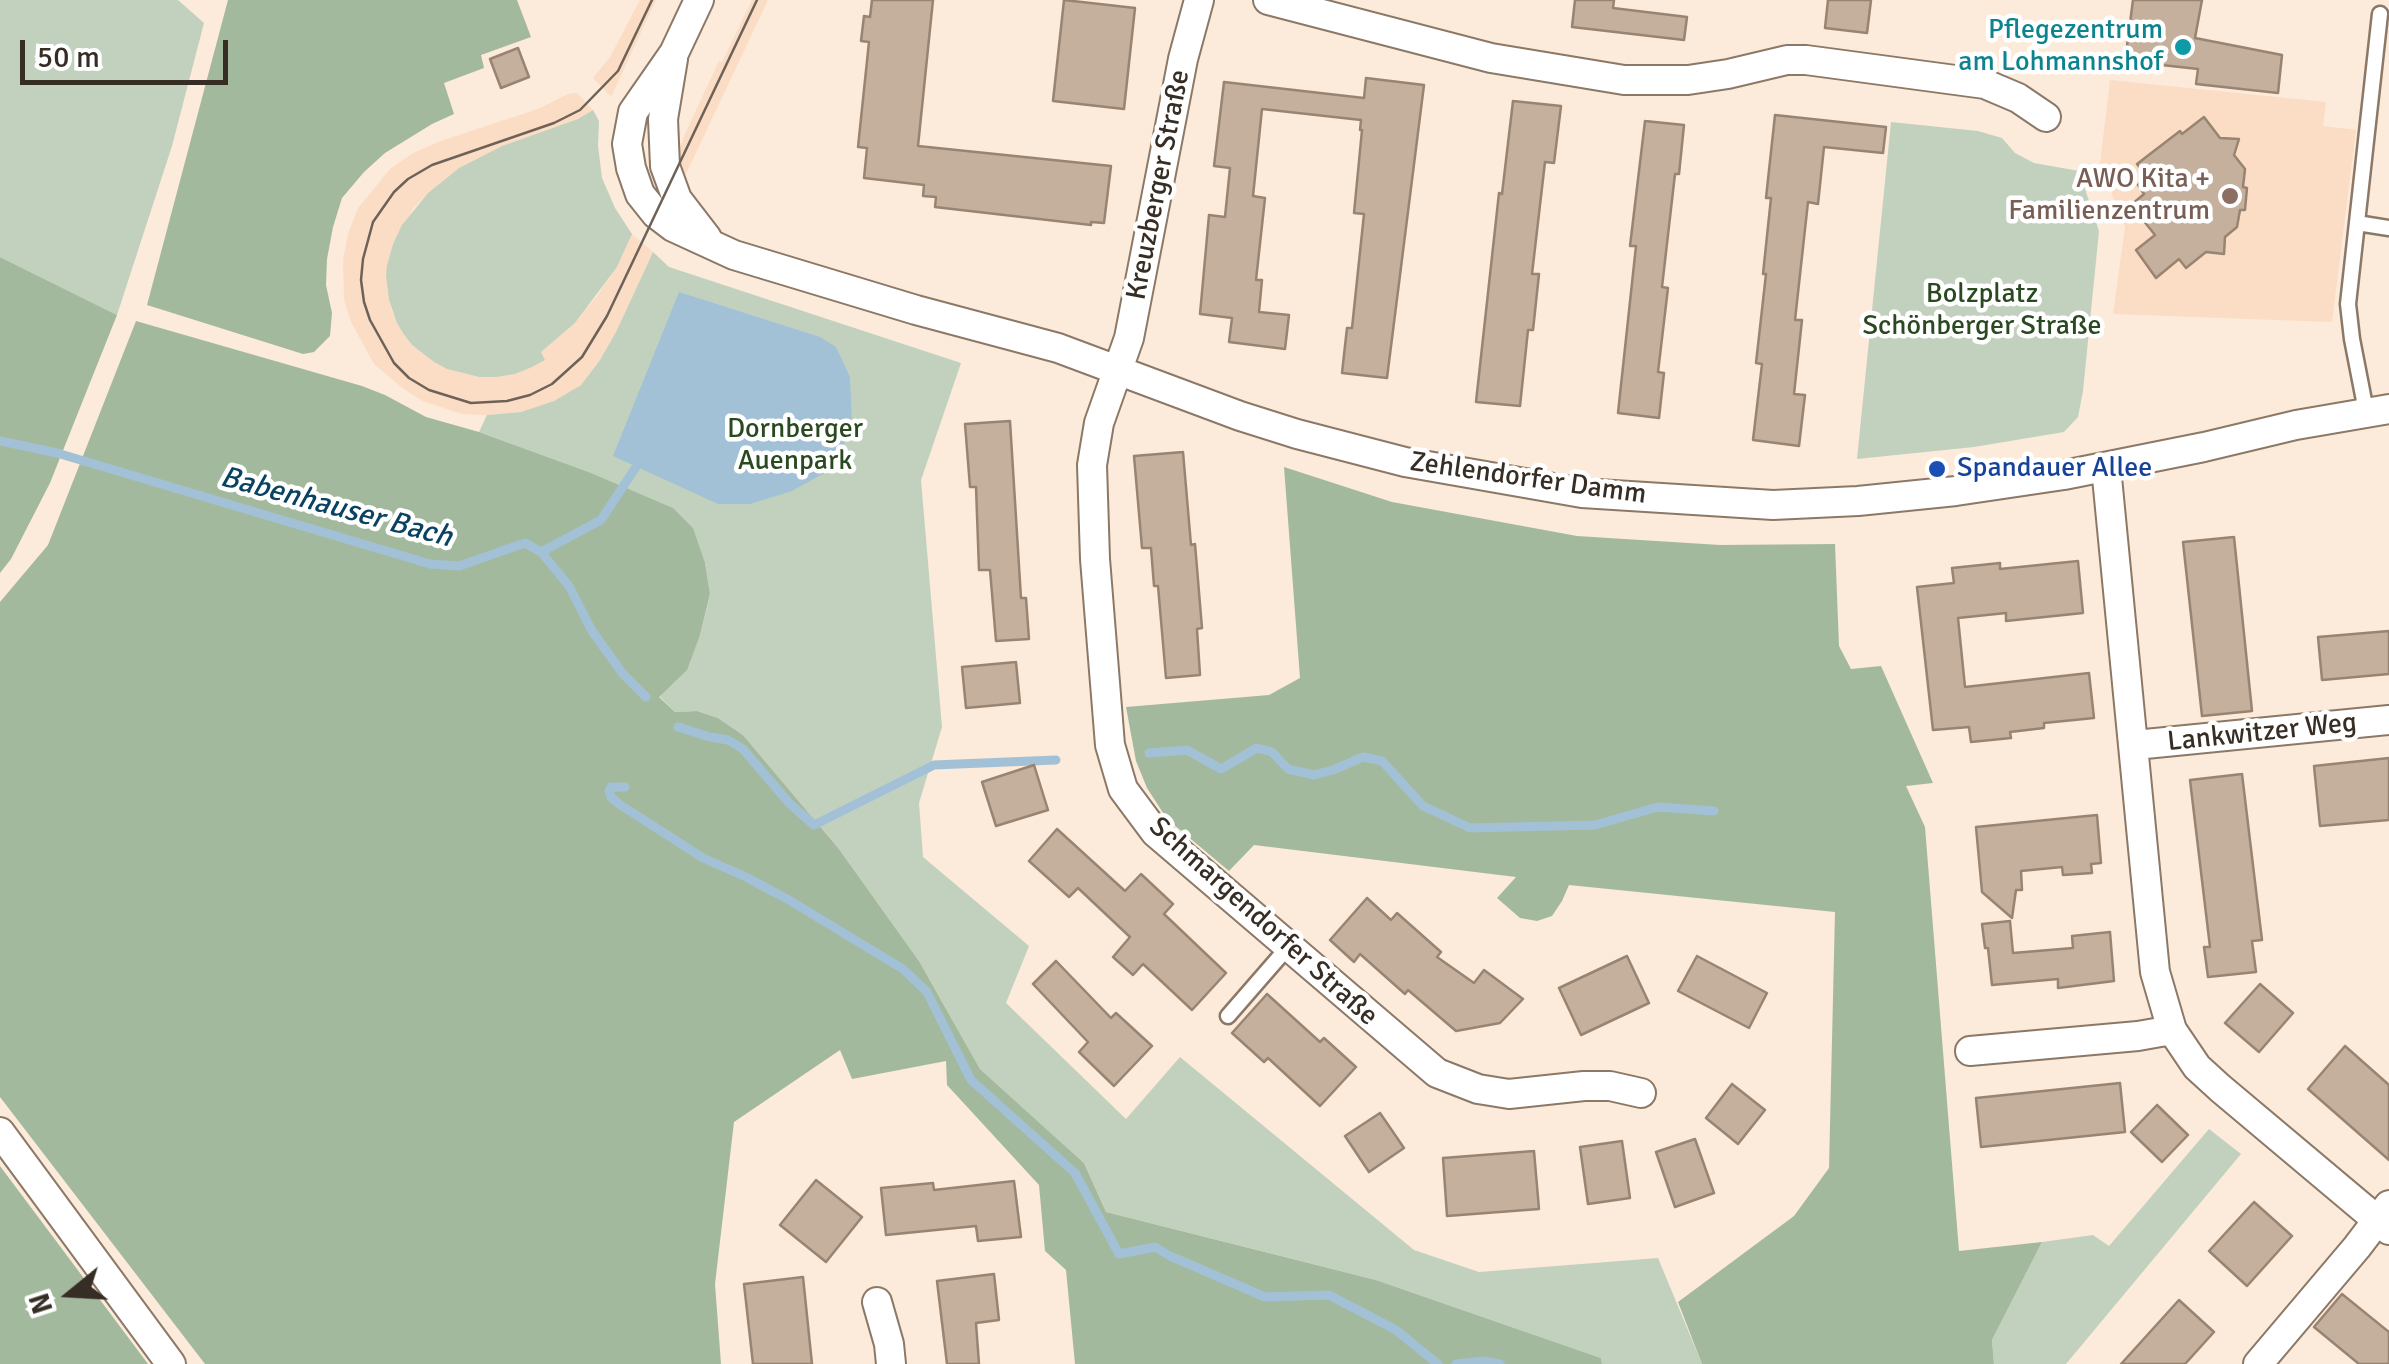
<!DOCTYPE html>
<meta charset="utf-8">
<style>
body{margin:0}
#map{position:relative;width:2389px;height:1364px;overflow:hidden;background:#fceada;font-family:Signika,sans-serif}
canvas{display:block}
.north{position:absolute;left:20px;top:1244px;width:100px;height:100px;-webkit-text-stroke:8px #fff;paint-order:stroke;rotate:252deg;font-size:28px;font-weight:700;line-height:40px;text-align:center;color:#362d25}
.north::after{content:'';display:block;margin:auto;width:35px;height:45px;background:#362d25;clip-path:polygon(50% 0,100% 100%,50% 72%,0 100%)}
.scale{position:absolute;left:20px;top:40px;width:208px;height:45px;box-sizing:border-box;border:5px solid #362d25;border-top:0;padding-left:12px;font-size:30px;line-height:35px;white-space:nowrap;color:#362d25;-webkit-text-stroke:8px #fff;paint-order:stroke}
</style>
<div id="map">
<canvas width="2389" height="1364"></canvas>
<div class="north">N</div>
<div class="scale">50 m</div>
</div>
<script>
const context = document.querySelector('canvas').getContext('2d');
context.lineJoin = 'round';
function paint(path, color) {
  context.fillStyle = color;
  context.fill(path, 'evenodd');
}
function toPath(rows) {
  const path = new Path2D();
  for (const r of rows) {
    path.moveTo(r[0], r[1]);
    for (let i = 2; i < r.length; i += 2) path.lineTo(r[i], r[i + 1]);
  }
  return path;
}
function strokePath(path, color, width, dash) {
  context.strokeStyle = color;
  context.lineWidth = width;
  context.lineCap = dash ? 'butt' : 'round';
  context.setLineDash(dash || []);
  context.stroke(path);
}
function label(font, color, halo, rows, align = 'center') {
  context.font = font + ' Signika,sans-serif';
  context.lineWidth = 9;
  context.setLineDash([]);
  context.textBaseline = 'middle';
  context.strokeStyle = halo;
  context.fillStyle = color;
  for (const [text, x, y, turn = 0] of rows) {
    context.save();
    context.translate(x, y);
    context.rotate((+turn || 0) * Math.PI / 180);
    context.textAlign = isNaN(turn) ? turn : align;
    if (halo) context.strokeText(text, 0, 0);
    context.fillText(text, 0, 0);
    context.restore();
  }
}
const built = toPath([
 [640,0,656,0,611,97,593,78,610,57],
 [752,0,768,0,684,178,680,176,677,156,684,136,719,61,722,62],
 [2110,80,2326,102,2323,126,2356,130,2332,322,2113,314,2125,227,2100,164],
 [577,93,593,110,579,119,502,146,459,168,428,193,413,209,393,244,387,265,387,288,392,312,412,345,434,362,447,369,479,377,497,377,515,374,545,360,541,352,575,323,597,296,617,267,632,234,653,252,616,332,600,360,581,385,554,401,521,412,487,415,462,414,423,401,405,390,374,364,351,322,344,300,343,260,348,234,358,208,390,169,413,153,441,141,538,109,568,94]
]);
const green = toPath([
 [0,0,178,0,204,23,172,146,117,315,0,257],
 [593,110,599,121,598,146,602,178,615,208,632,234,617,267,575,323,541,352,545,360,532,367,515,374,497,377,479,377,447,369,434,362,412,345,403,333,397,323,389,300,386,276,387,265,393,244,402,225,428,193,459,168,502,146,578,119],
 [1891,122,1978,131,2002,138,2015,153,2034,163,2079,171,2099,231,2083,391,2078,417,2064,432,1974,447,1857,459],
 [653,252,669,267,961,363,921,480,942,727,919,803,923,857,1029,946,1006,1003,1126,1119,1180,1057,1414,1250,1479,1272,1658,1258,1702,1364,1602,1364,1601,1358,1376,1280,1106,1212,1084,1163,980,1069,919,961,839,849,743,735,718,718,697,711,675,712,659,696,700,635,710,595,705,563,586,471,479,432,487,415,521,412,554,401,581,385,600,360,616,332],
 [2209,1129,2241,1154,2066,1364,1994,1364,1992,1340,2042,1242,2093,1235,2109,1246]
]);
const forest = toPath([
 [228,0,517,0,531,37,481,55,484,68,444,83,454,114,432,124,385,153,364,172,342,198,333,227,327,259,326,285,332,313,330,336,314,352,303,354,147,305],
 [0,257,117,315,50,483,11,559,0,573],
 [136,321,362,386,385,395,426,417,479,432,586,471,673,508,693,528,705,563,710,594,700,635,687,670,659,697,675,712,697,711,718,718,743,735,839,849,919,961,980,1069,1084,1163,1106,1212,1376,1280,1601,1358,1602,1364,1075,1364,1066,1270,1045,1251,1039,1185,947,1085,946,1061,852,1079,840,1050,734,1122,715,1284,721,1364,205,1364,0,1097,0,602,48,545],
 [1284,467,1392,502,1577,536,1720,545,1835,544,1839,646,1851,669,1881,666,1933,783,1906,786,1925,827,1959,1251,2042,1242,1992,1340,1994,1364,1702,1364,1678,1302,1794,1216,1829,1168,1835,912,1569,885,1562,901,1552,916,1537,921,1520,918,1497,898,1516,877,1254,845,1229,871,1167,819,1147,788,1136,761,1126,707,1269,695,1300,678],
 [0,1166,148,1364,0,1364]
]);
const water = toPath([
 [679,292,820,337,836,347,850,377,852,424,838,460,826,472,792,491,750,504,718,504,613,456]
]);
const stream = toPath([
 [0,441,57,453,430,564,459,566,525,543,541,552,569,586,592,631,623,674,646,697],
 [541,552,601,520,636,467],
 [678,727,710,737,728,740,743,749,789,803,814,825,934,765,1056,760],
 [1149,753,1187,750,1221,769,1257,748,1272,752,1288,769,1314,775,1333,770,1363,757,1382,761,1423,806,1470,828,1595,825,1658,807,1714,811],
 [625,787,611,787,609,791,611,797,619,804,703,858,746,877,789,900,903,969,927,992,971,1080,1075,1173,1119,1254,1155,1247,1170,1256,1265,1297,1329,1295,1396,1330,1438,1364],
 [1456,1364,1483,1361,1500,1364]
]);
const building = toPath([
 [872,0,933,0,918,146,1111,166,1104,223,1091,222,1091,225,935,207,936,197,923,196,924,185,864,178,867,148,858,147,869,42,861,41,864,16,870,17,872,0],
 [1064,0,1135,8,1124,109,1053,101,1064,0],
 [1575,0,1614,0,1613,8,1687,17,1684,40,1572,27,1575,0],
 [1828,0,1871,0,1867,33,1825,28,1828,0],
 [2133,0,2202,0,2195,38,2282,55,2278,93,2196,84,2198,69,2125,61,2133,0],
 [518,48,529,77,501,88,490,59,518,48],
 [1366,78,1424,85,1387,378,1342,373,1347,328,1352,328,1364,214,1354,213,1362,130,1360,130,1361,120,1262,109,1253,196,1265,198,1256,280,1262,280,1259,312,1289,315,1285,349,1229,342,1232,318,1200,314,1209,215,1225,217,1230,168,1214,166,1224,82,1364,98,1366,78],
 [1513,101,1561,106,1554,163,1545,162,1532,274,1539,274,1533,330,1528,330,1520,406,1476,402,1499,193,1502,194,1513,101],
 [1775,115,1886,127,1883,153,1824,147,1818,204,1808,202,1795,320,1802,320,1794,394,1805,395,1799,446,1753,440,1762,364,1756,363,1766,274,1763,274,1771,198,1766,198,1775,115],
 [2204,117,2220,138,2239,139,2234,155,2245,169,2243,187,2247,188,2245,210,2240,210,2237,227,2225,237,2224,254,2206,252,2186,268,2179,259,2156,278,2136,250,2155,235,2131,205,2144,194,2138,185,2147,177,2137,164,2180,131,2182,134,2204,117],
 [1645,121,1684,125,1679,174,1675,174,1662,287,1668,288,1658,372,1664,373,1659,418,1618,413,1636,246,1630,246,1645,121],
 [1010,421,1021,598,1026,598,1029,639,996,641,990,570,979,570,976,487,970,487,965,424,1010,421],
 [1183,452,1191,545,1195,544,1202,628,1197,629,1200,675,1166,678,1158,586,1154,586,1151,548,1142,548,1134,456,1183,452],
 [2234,537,2252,711,2202,716,2183,542,2234,537],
 [2078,561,2083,613,2006,621,2006,613,1958,618,1965,687,2089,673,2094,718,2044,723,2044,728,2010,732,2011,738,1971,742,1969,727,1933,730,1917,587,1954,583,1952,568,2000,563,2000,569,2078,561],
 [2389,631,2389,674,2322,680,2318,637,2389,631],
 [1016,662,1020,703,966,708,962,667,1016,662],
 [2389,758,2389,820,2320,826,2314,766,2389,758],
 [1034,765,1048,810,996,826,982,782,1034,765],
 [2242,774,2262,940,2252,941,2256,972,2208,977,2204,947,2210,947,2190,780,2242,774],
 [2097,815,2101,863,2091,864,2092,873,2063,875,2062,867,2021,871,2022,890,2016,890,2012,918,1982,892,1976,827,2097,815],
 [1057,829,1125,891,1141,874,1173,904,1164,914,1226,973,1192,1010,1143,964,1133,975,1113,957,1130,937,1078,888,1069,897,1029,861,1057,829],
 [1367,898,1391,920,1397,913,1441,952,1437,957,1474,983,1484,970,1523,999,1500,1023,1456,1031,1408,990,1405,994,1360,954,1354,962,1330,940,1367,898],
 [2010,921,2013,953,2073,948,2072,936,2110,932,2114,981,2058,988,2058,979,1992,985,1988,948,1985,948,1982,924,2010,921],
 [1627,956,1649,1003,1581,1035,1559,988,1627,956],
 [1697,956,1767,993,1749,1028,1678,991,1697,956],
 [1056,961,1111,1018,1116,1013,1152,1046,1114,1086,1079,1052,1088,1042,1033,984,1056,961],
 [2260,984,2293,1013,2259,1052,2225,1023,2260,984],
 [1267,994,1320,1042,1324,1038,1356,1067,1320,1106,1268,1058,1264,1062,1232,1033,1267,994],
 [2345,1046,2389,1085,2389,1160,2308,1089,2345,1046],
 [2120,1083,2125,1132,1981,1147,1976,1098,2120,1083],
 [1732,1084,1765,1110,1738,1144,1706,1118,1732,1084],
 [2157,1105,2188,1135,2162,1162,2131,1132,2157,1105],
 [1380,1113,1404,1148,1369,1172,1345,1136,1380,1113],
 [1695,1139,1714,1193,1675,1207,1656,1152,1695,1139],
 [1622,1141,1630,1198,1588,1204,1580,1147,1622,1141],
 [1534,1151,1539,1209,1447,1216,1443,1158,1534,1151],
 [816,1180,862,1217,826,1262,780,1225,816,1180],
 [1014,1181,1021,1237,978,1241,976,1226,886,1235,881,1188,933,1183,934,1190,1014,1181],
 [2254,1202,2292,1236,2247,1286,2209,1251,2254,1202],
 [994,1274,999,1320,976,1323,979,1364,947,1364,937,1281,994,1274],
 [803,1277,812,1364,753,1364,744,1284,803,1277],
 [2342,1294,2389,1332,2389,1364,2359,1364,2314,1327,2342,1294],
 [2179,1300,2214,1332,2185,1364,2121,1364,2179,1300]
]);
const service = toPath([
 [2357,223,2389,228],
 [2366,411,2352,339,2348,304,2380,14],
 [1228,1016,1288,947]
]);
const minor = toPath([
 [699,0,674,53,633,112,627,144,631,168,640,194,656,214,673,227,734,255,916,310,1058,348,1240,416,1297,434,1405,462,1582,493,1773,505,1858,501,1956,491,2064,475,2204,447,2296,425,2389,409],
 [1199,0,1183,59,1129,338,1099,423,1092,465,1095,559,1110,745,1123,789,1155,832,1437,1073,1478,1089,1509,1094,1584,1086,1610,1086,1641,1093],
 [1268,0,1491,58,1624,80,1688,80,1728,74,1787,60,1806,60,1985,84,2018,98,2046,117],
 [673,59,663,119,665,166,677,199,707,238],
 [2106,467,2155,972,2172,1030,2197,1067,2220,1088,2389,1230],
 [2135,745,2389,720],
 [1970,1051,2138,1036,2172,1030],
 [0,1132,171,1364],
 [877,1302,889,1344,891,1364],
 [2258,1364,2357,1247,2389,1205]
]);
const tram = toPath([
 [652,0,618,71,580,110,554,123,432,165,408,179,394,192,373,222,363,259,361,280,364,302,370,320,394,363,409,378,429,390,471,403,507,401,530,395,552,384,582,357,607,316,757,0]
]);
const markers = [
 [2183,47,10,"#0f9aa8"],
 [2230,196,10,"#8d6e63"],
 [1937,469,10,"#1a4fb4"]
];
const cultureNames = [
 ["Pflegezentrum",2163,31],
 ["am Lohmannshof",2163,63]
];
const educationNames = [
 ["AWO Kita +",2210,180],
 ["Familienzentrum",2210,212]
];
const streetNames = [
 ["Kreuzberger Straße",1159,185,-79],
 ["Zehlendorfer Damm",1528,479,8],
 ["Lankwitzer Weg",2262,733,-6],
 ["Schmargendorfer Straße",1263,922,42]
];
const parkNames = [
 ["Bolzplatz",1982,295],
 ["Schönberger Straße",1982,327],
 ["Dornberger",795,430],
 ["Auenpark",795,462]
];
const transitNames = [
 ["Spandauer Allee",1957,469]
];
const waterNames = [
 ["Babenhauser Bach",336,508,15]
];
paint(built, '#faddc4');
paint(green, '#c2d1be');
paint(forest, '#a3b99d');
paint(water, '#a2c1d7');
strokePath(stream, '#a2c1d7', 9);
paint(building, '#c5b09d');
strokePath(building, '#988471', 2.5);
strokePath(service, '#8c7866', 19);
strokePath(minor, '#8c7866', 32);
strokePath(service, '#fff', 14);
strokePath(minor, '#fff', 28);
strokePath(tram, '#6e6258', 2.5);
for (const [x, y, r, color] of markers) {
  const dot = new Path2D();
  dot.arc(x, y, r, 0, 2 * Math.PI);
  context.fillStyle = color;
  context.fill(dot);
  strokePath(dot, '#fff', 4);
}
label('28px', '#0d838f', '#fff', cultureNames, 'right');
label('28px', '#785e54', '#fff', educationNames, 'right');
label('28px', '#362d25', '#fff', streetNames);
label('28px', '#2a4920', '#fff', parkNames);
label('28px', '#164399', '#fff', transitNames, 'left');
label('italic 30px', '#0a4361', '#fff', waterNames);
</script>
